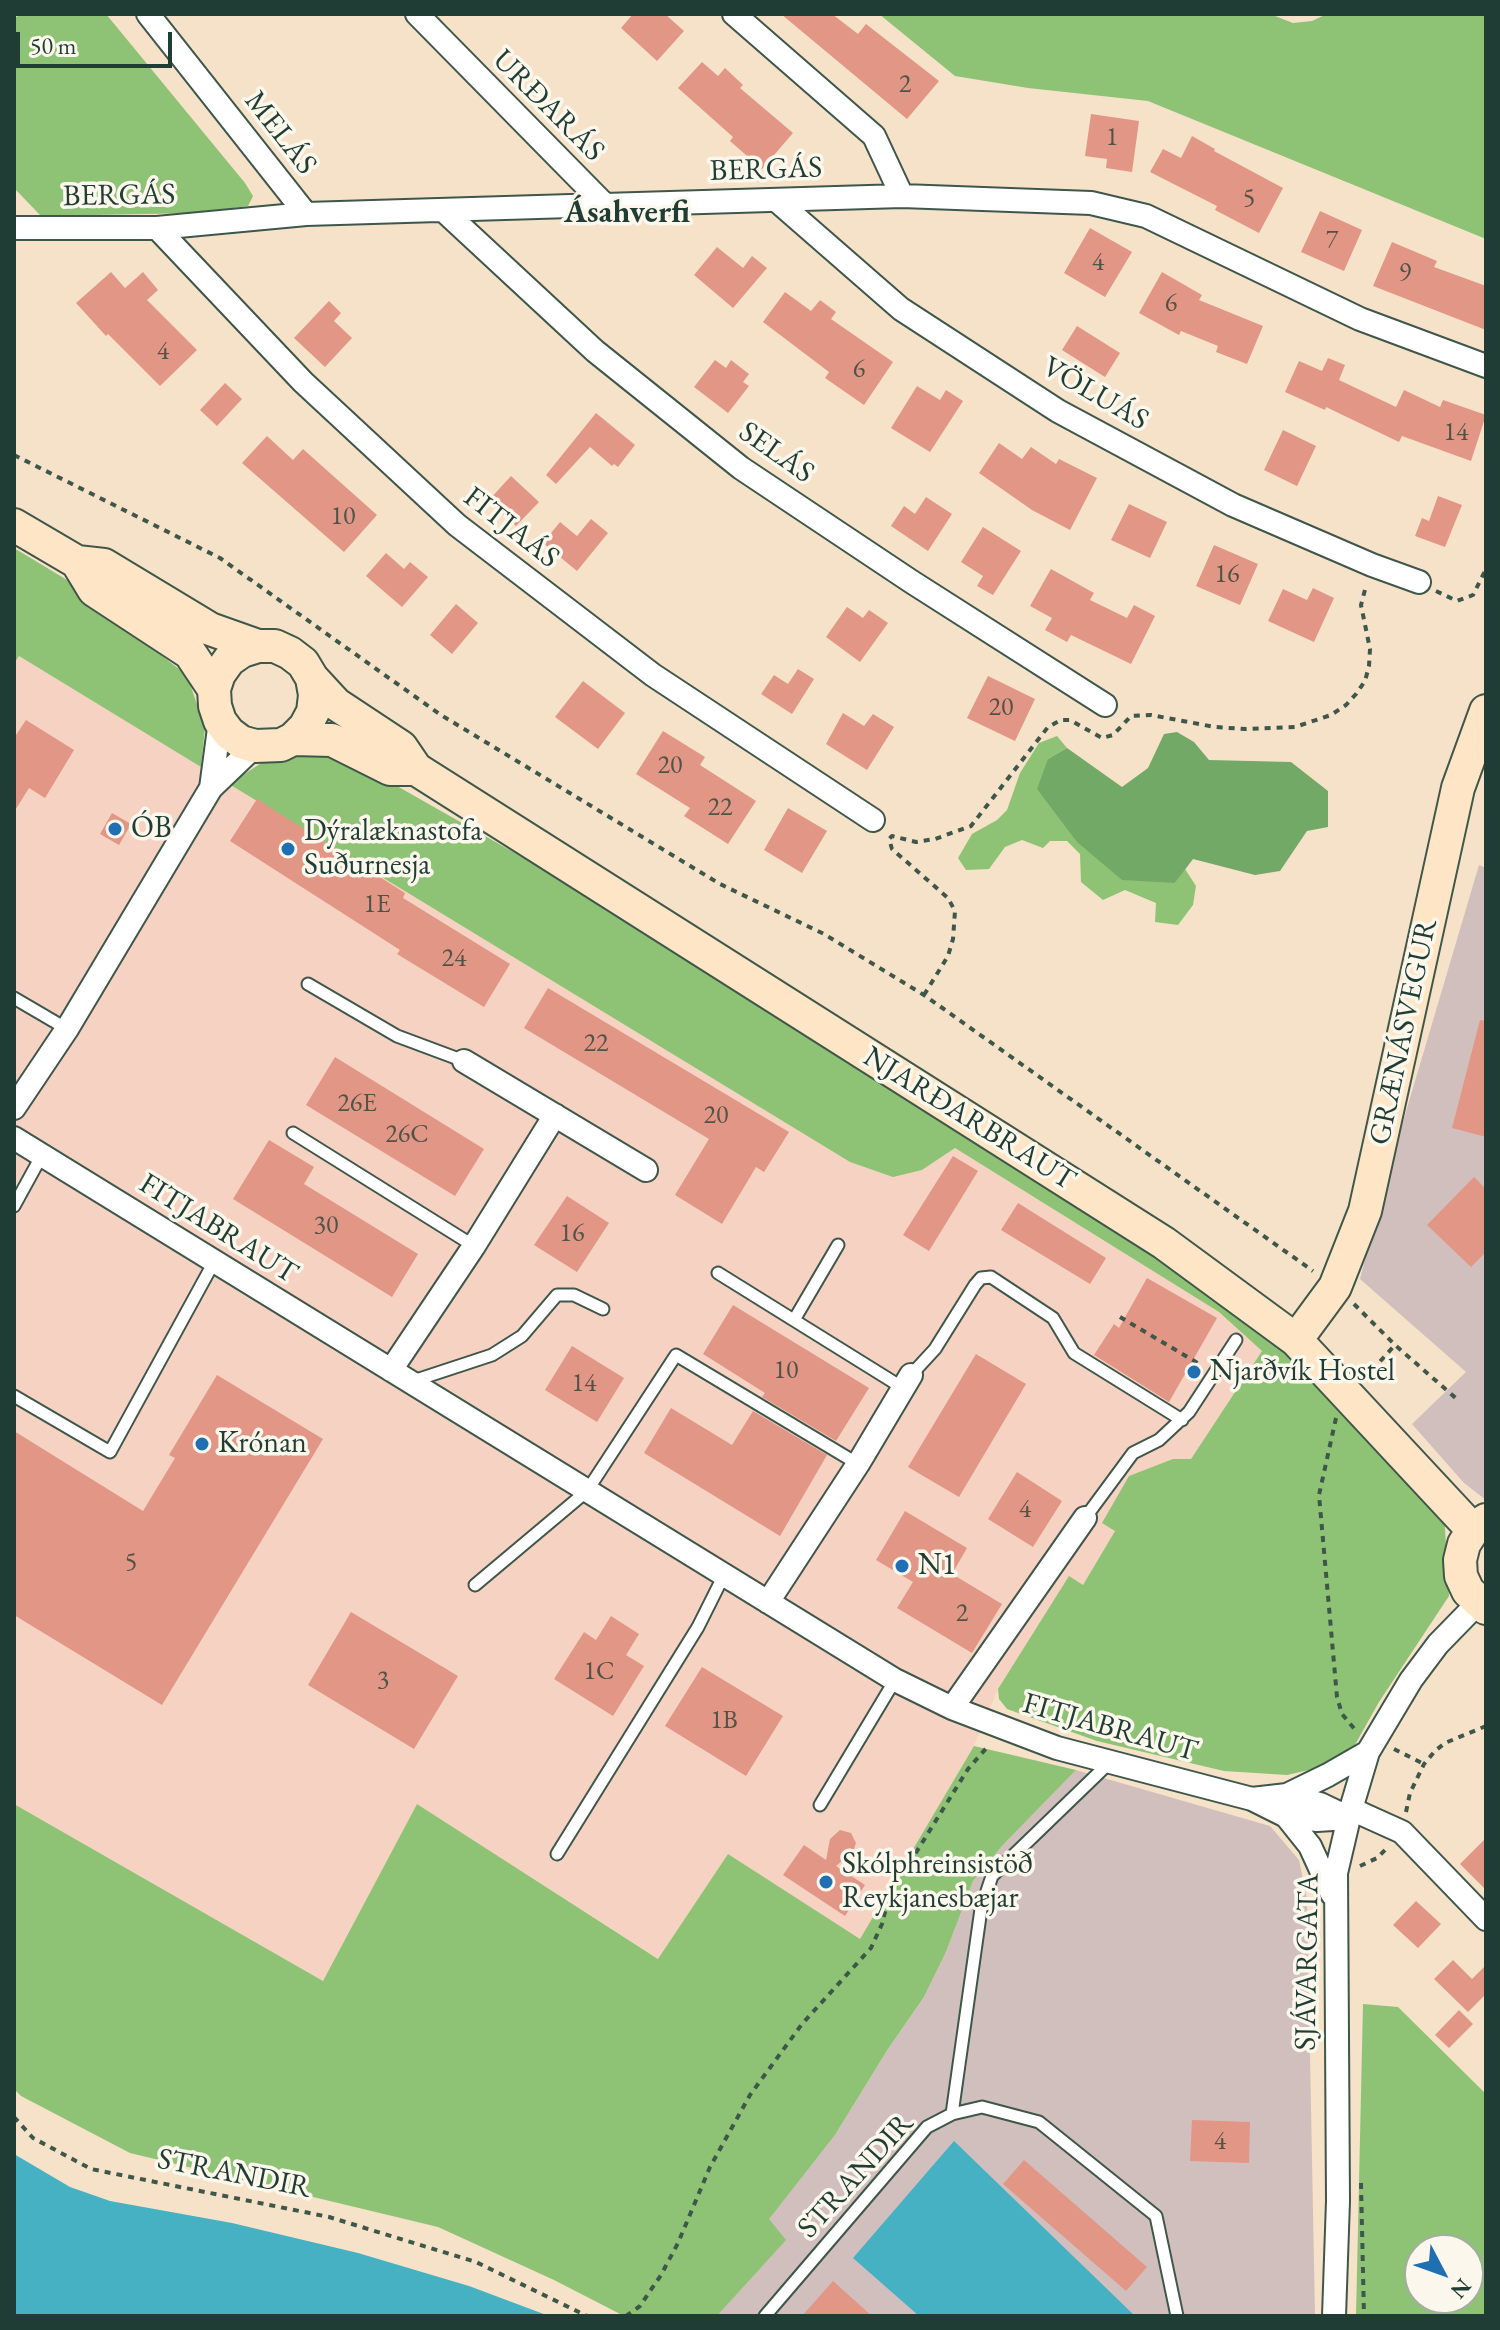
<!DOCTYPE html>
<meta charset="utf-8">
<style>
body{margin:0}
#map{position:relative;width:1500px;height:2330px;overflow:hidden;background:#f5e2c9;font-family:"EB Garamond",serif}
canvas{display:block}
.frame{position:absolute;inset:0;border:16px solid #1f3d34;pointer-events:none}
.north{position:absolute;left:1404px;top:2234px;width:80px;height:80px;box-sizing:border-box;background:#fbf7ec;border:2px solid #a3ada2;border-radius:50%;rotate:131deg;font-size:22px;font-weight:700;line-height:32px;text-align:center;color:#1f3d34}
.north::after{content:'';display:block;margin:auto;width:28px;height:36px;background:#1f6fb2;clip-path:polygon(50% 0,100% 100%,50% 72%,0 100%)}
.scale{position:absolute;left:16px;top:32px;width:156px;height:36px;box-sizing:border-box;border:4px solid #1f3d34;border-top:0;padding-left:10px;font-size:24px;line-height:28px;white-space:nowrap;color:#1f3d34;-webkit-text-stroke:6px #fbf7ec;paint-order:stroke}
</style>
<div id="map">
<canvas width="1500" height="2330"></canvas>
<div class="frame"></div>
<div class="north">N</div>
<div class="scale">50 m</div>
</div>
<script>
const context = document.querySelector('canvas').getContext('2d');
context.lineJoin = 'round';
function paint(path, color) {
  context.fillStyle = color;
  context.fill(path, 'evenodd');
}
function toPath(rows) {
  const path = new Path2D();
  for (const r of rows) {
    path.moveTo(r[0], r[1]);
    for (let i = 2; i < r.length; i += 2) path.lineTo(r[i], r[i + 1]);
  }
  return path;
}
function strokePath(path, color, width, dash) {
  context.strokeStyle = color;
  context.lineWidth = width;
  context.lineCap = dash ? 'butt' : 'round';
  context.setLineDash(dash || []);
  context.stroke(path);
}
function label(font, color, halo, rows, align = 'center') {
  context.font = font + ' "EB Garamond",serif';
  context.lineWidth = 7;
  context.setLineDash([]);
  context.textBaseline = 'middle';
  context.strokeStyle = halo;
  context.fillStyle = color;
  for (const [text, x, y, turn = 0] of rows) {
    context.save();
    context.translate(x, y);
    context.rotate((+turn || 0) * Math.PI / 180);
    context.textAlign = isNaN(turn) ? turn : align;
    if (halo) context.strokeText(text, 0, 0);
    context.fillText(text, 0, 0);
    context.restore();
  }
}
const built = toPath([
 [19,656,850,1162,893,1176,922,1170,955,1148,1219,1312,1262,1351,1191,1459,1172,1459,1115,1531,1083,1585,1069,1577,998,1689,974,1746,860,1940,728,1854,659,1959,417,1804,323,1981,14,1804,14,664]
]);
const industrial = toPath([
 [1479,865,1486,868,1486,1500,1464,1483,1412,1424,1466,1372,1360,1279,1384,1186],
 [1076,1770,1270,1826,1299,1860,1307,1899,1315,2316,717,2316,785,2240,768,2219,835,2135,888,2049,924,1997,946,1952,973,1881,1002,1846]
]);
const green = toPath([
 [22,14,106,14,245,183,253,196,248,206,198,213,41,216,14,188,14,18],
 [879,14,1270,14,1293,23,1312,21,1327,14,1486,14,1486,239,1148,101,1028,88,955,76],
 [14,548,97,598,132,633,187,675,205,728,201,767,19,656,14,664],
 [1057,736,1067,748,1048,759,1175,883,1185,869,1196,886,1193,905,1178,925,1155,922,1156,903,1125,890,1103,900,1081,882,1080,854,1067,841,1050,841,1043,848,1022,840,1005,847,989,869,966,870,958,858,972,834,997,820,1007,810,1020,773,1039,743],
 [314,753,367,769,640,924,1160,1251,1283,1344,1444,1512,1449,1596,1379,1702,1351,1752,1330,1765,1287,1775,1224,1771,1097,1741,1007,1709,999,1699,998,1689,1069,1576,1083,1585,1115,1531,1102,1523,1129,1476,1173,1459,1191,1459,1262,1351,1219,1312,955,1148,922,1170,893,1177,850,1162,229,784,272,756],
 [974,1746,1076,1770,1002,1846,973,1881,946,1952,924,1997,888,2049,835,2135,769,2219,786,2240,717,2316,624,2316,554,2280,438,2227,130,2153,21,2096,14,2089,14,1804,323,1981,417,1804,658,1959,728,1854,860,1939],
 [1363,2004,1398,2007,1486,2094,1486,2316,1356,2316],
 [1468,2250,1468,2298,1420,2298,1420,2250]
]);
const forest = toPath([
 [1177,732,1194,742,1209,760,1291,762,1328,791,1328,827,1307,831,1280,871,1255,875,1193,859,1175,883,1122,880,1077,842,1037,789,1048,759,1067,748,1122,787,1148,768,1164,734]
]);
const water = toPath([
 [954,2141,1135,2316,919,2316,853,2258],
 [14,2154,70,2187,110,2201,232,2223,358,2253,469,2286,549,2316,14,2316]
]);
const building = toPath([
 [633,14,665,14,684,31,657,61,621,28],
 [781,14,832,14,858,34,866,24,939,81,907,119],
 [702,62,718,76,725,68,743,85,740,88,793,133,762,169,730,141,733,137,678,88],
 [1091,114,1139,121,1132,172,1106,168,1107,159,1085,156],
 [1192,136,1215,149,1214,151,1283,188,1259,233,1215,210,1217,206,1150,172,1163,149,1181,158],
 [1320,211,1362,230,1344,271,1301,252],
 [1090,228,1132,252,1105,297,1064,273],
 [1392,242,1437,261,1434,267,1486,286,1486,330,1373,286],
 [717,247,743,268,752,256,767,268,733,308,694,275],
 [111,272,125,288,143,272,158,290,147,300,197,350,160,386,108,334,106,336,76,303],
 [1162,272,1202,295,1199,300,1263,326,1247,364,1216,352,1218,346,1181,331,1179,335,1139,313],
 [785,292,811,311,820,300,836,312,831,319,893,362,864,405,825,378,829,372,763,322],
 [329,301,341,313,334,321,352,338,325,367,294,338],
 [1077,326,1120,353,1105,377,1062,350],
 [1328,358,1345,365,1339,380,1396,407,1404,390,1440,407,1443,400,1486,415,1471,461,1402,436,1399,442,1326,407,1325,410,1285,392,1299,361,1322,371],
 [715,360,726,368,731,360,749,374,743,382,749,386,728,413,694,387],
 [225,383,242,399,217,426,200,410],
 [917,386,940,400,946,390,963,401,930,452,891,428],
 [596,413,635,445,618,467,614,464,612,466,590,447,556,484,546,475],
 [1283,430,1316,446,1297,486,1264,470],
 [267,436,293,460,303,449,377,515,344,552,242,463],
 [999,443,1022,459,1031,447,1056,464,1059,459,1097,478,1070,530,1032,510,979,473],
 [511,476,539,502,516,526,488,501],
 [1438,496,1462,505,1445,547,1415,536,1422,518,1429,521],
 [926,497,952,514,928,551,891,526,904,506,915,514],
 [1129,504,1167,522,1150,558,1111,540],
 [591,519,608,533,577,571,543,543,560,522,577,536],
 [983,527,1021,551,993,595,977,586,983,576,961,562],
 [1214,545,1258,564,1240,605,1196,586],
 [386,553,404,569,410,562,428,577,402,607,366,576],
 [1051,569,1094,593,1090,600,1127,618,1134,605,1155,616,1131,664,1071,635,1067,642,1045,630,1052,618,1030,606],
 [1313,588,1334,598,1314,642,1268,621,1283,589,1307,600],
 [456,604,478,623,452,654,430,635],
 [847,607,863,618,869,610,888,623,860,662,826,637],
 [798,669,814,679,792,714,761,694,774,675,788,684],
 [988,676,1035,699,1015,741,967,718],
 [583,681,625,713,598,749,555,717],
 [843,713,864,726,873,714,894,727,867,770,826,744],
 [26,720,74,750,45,798,29,788,14,812,14,738],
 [663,731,705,757,700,765,756,801,728,844,684,816,690,808,636,774],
 [257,799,405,893,403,898,510,964,484,1007,397,954,400,950,230,841],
 [788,808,827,831,802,873,764,850],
 [112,813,131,824,119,845,100,834],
 [548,988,789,1132,764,1172,756,1167,722,1224,675,1195,709,1139,524,1028],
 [1480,1020,1486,1021,1486,1137,1452,1128],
 [335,1057,484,1149,455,1196,306,1105],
 [269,1140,314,1167,304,1184,418,1254,392,1297,233,1199],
 [953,1156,978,1171,929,1251,903,1235],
 [1474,1177,1486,1189,1486,1252,1471,1267,1427,1225],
 [567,1196,609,1223,577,1272,534,1245],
 [1018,1203,1106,1258,1090,1284,1001,1230],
 [1147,1278,1217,1318,1169,1402,1094,1355,1114,1324,1119,1328],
 [733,1305,869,1388,836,1441,762,1397,765,1393,703,1354],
 [572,1346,624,1378,597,1422,545,1390],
 [976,1354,1026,1384,959,1497,908,1467],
 [217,1375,323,1439,162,1705,14,1615,14,1431,143,1511,175,1458,169,1455],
 [671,1408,732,1445,753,1411,827,1455,780,1536,644,1453],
 [1017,1472,1062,1501,1033,1547,988,1519],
 [905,1511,967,1548,952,1574,1002,1604,972,1653,897,1608,913,1582,876,1560],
 [351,1612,458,1676,414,1749,308,1685],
 [611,1616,639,1634,626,1655,644,1666,613,1716,554,1679,584,1632,596,1640],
 [702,1667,783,1716,746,1776,665,1726],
 [840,1830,851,1833,856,1843,853,1852,836,1866,865,1885,845,1916,783,1875,804,1845,826,1860,830,1839],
 [1486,1838,1486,1890,1460,1864],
 [1416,1901,1441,1924,1418,1948,1393,1925],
 [1453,1960,1472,1979,1486,1965,1486,1994,1468,2012,1434,1979],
 [1459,2010,1473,2024,1449,2048,1435,2035],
 [1192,2120,1250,2122,1249,2163,1190,2161],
 [1024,2160,1147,2267,1126,2291,1003,2184],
 [833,2281,872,2316,802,2316]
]);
const path = toPath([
 [14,455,220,558,441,715,720,884,824,934,924,995,1313,1271],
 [1436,591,1457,601,1473,595,1486,569],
 [924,995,948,956,953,939,955,911,948,898,892,849,889,839,892,836,916,842,935,839,971,826,1048,727,1061,720,1070,720,1102,738,1113,735,1131,716,1151,715,1215,727,1246,729,1295,727,1331,715,1346,705,1356,694,1365,681,1369,666,1370,649,1361,605,1366,586],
 [1354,1304,1395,1345,1458,1400],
 [1120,1317,1201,1365],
 [1364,1379,1395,1345],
 [1336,1418,1319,1495,1337,1697,1342,1714,1357,1732],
 [1394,1749,1424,1764],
 [1406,1812,1410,1793,1424,1764,1435,1751,1445,1743,1486,1726],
 [1360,1866,1377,1858,1388,1847],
 [14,2117,33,2138,91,2169,329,2217,476,2262,587,2316],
 [1361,2183,1364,2316],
 [626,2316,640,2306,661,2275,678,2243,710,2167,750,2095,802,2024,871,1948,882,1924,889,1896,968,1769,989,1745]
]);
const lane = toPath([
 [308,984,397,1036,464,1061],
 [14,998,67,1029],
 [293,1133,474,1246],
 [14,1206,42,1155],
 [718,1273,903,1388],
 [794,1320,838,1245],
 [911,1375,935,1349,975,1285,981,1278,991,1277,1053,1318,1074,1353,1182,1420],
 [410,1382,492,1355,522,1336,557,1295,574,1295,603,1309],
 [14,1396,110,1452,214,1262],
 [1085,1518,1133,1453,1159,1440,1189,1412,1236,1340],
 [475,1585,587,1491,676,1355,858,1464],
 [820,1805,895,1680],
 [557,1854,698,1627,724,1575],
 [952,2114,981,1909,992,1876,1109,1763],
 [765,2316,927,2127,952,2114,982,2107,1039,2122,1156,2216,1177,2316]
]);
const street = toPath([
 [148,14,306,214],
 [417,14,604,204],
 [734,14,874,136,902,196],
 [776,200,901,309,1058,411,1233,505,1372,565,1419,582],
 [443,210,595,351,741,468,912,582,1105,705],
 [14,228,157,228,306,214,902,196,1091,203,1146,216,1360,319,1486,366],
 [157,228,303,382,457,525,653,675,873,820],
 [211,788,220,721],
 [464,1061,646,1170],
 [14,1108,67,1029,211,788,255,746],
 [14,1138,895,1680,952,1708,1057,1748,1252,1799,1286,1816,1317,1820,1348,1818],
 [391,1370,474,1246,555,1115],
 [768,1602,858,1464,911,1375],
 [952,1708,1085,1518],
 [1287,1795,1320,1804,1347,1817],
 [1252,1799,1287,1795,1328,1775,1368,1752],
 [1351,1809,1402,1832,1486,1919],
 [1286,1816,1310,1846,1332,1894],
 [1334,2316,1338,2201,1336,1873,1351,1809,1368,1752,1411,1680,1438,1644,1478,1603]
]);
const secondary = toPath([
 [14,525,77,562,104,565,210,629,258,646],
 [77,562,94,590,190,653,214,689],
 [312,678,315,695,313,712,305,727,293,739,281,745,255,746,241,742,229,733,220,721,215,706,214,689,219,674,229,660,242,651,258,646,275,646,290,653,303,663,312,678,336,704,401,747,416,769,1164,1243,1296,1340,1473,1530],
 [293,739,332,740,390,769,416,769],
 [1296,1340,1335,1287,1365,1211,1458,788,1486,711],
 [1486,1520,1473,1530,1464,1544,1460,1560,1461,1576,1468,1591,1486,1608]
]);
const markers = [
 [115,829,8,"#1f6fb2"],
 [288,849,8,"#1f6fb2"],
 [1194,1372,8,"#1f6fb2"],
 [202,1444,8,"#1f6fb2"],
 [902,1566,8,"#1f6fb2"],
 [826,1882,8,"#1f6fb2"]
];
const numberNames = [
 ["2",905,85],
 ["1",1112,138],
 ["5",1249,199],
 ["7",1332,241],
 ["4",1098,263],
 ["9",1405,274],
 ["6",1171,304],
 ["4",163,352],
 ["6",859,370],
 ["14",1456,433],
 ["10",343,517],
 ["16",1227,575],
 ["20",1001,708],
 ["20",670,766],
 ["22",720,808],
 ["1E",377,905],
 ["24",454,959],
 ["22",596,1044],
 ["26E",357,1104],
 ["20",716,1116],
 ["26C",407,1135],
 ["30",326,1226],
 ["16",572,1234],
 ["10",786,1371],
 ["14",584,1384],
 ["4",1025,1510],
 ["5",131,1563],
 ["2",962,1614],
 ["1C",599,1672],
 ["3",383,1681],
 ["1B",724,1721],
 ["4",1220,2142]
];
const streetNames = [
 ["URÐARÁS",548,106,45],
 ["MELÁS",280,133,52],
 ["BERGÁS",766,170,-2],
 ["BERGÁS",119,196,-1],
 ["VÖLUÁS",1095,394,30],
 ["SELÁS",776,453,35],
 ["FITJAÁS",511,528,38],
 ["GRÆNÁSVEGUR",1404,1032,-78],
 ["NJARÐARBRAUT",969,1119,32],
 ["FITJABRAUT",218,1229,32],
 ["FITJABRAUT",1110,1728,16],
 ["SJÁVARGATA",1308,1962,-89],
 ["STRANDIR",234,2174,11],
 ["STRANDIR",856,2176,-48]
];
const poiNames = [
 ["ÓB",131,829],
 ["Dýralæknastofa",304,832],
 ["Suðurnesja",304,866],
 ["Njarðvík Hostel",1210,1372],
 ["Krónan",218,1444],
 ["N1",918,1566],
 ["Skólphreinsistöð",842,1865],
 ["Reykjanesbæjar",842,1899]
];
const neighbourhoodNames = [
 ["Ásahverfi",627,213]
];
paint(built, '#f6d2c3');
paint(industrial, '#d1bfbd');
paint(green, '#8ec375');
paint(forest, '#72a966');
paint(water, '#45b1c3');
paint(building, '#e29686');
strokePath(lane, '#3f564a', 15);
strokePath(street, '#3f564a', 26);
strokePath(secondary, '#3f564a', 36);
strokePath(path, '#3f564a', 4, [6, 6]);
strokePath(lane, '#fff', 11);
strokePath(street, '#fff', 22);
strokePath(secondary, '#fde5c5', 32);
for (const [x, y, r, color] of markers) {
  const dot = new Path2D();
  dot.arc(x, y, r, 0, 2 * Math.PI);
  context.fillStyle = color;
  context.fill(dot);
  strokePath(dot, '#fbf7ec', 3);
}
label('26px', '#505348', null, numberNames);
label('30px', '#1f3d34', '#fbf7ec', streetNames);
label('30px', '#1f3d34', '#fbf7ec', poiNames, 'left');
label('bold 32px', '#1f3d34', '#fbf7ec', neighbourhoodNames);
</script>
